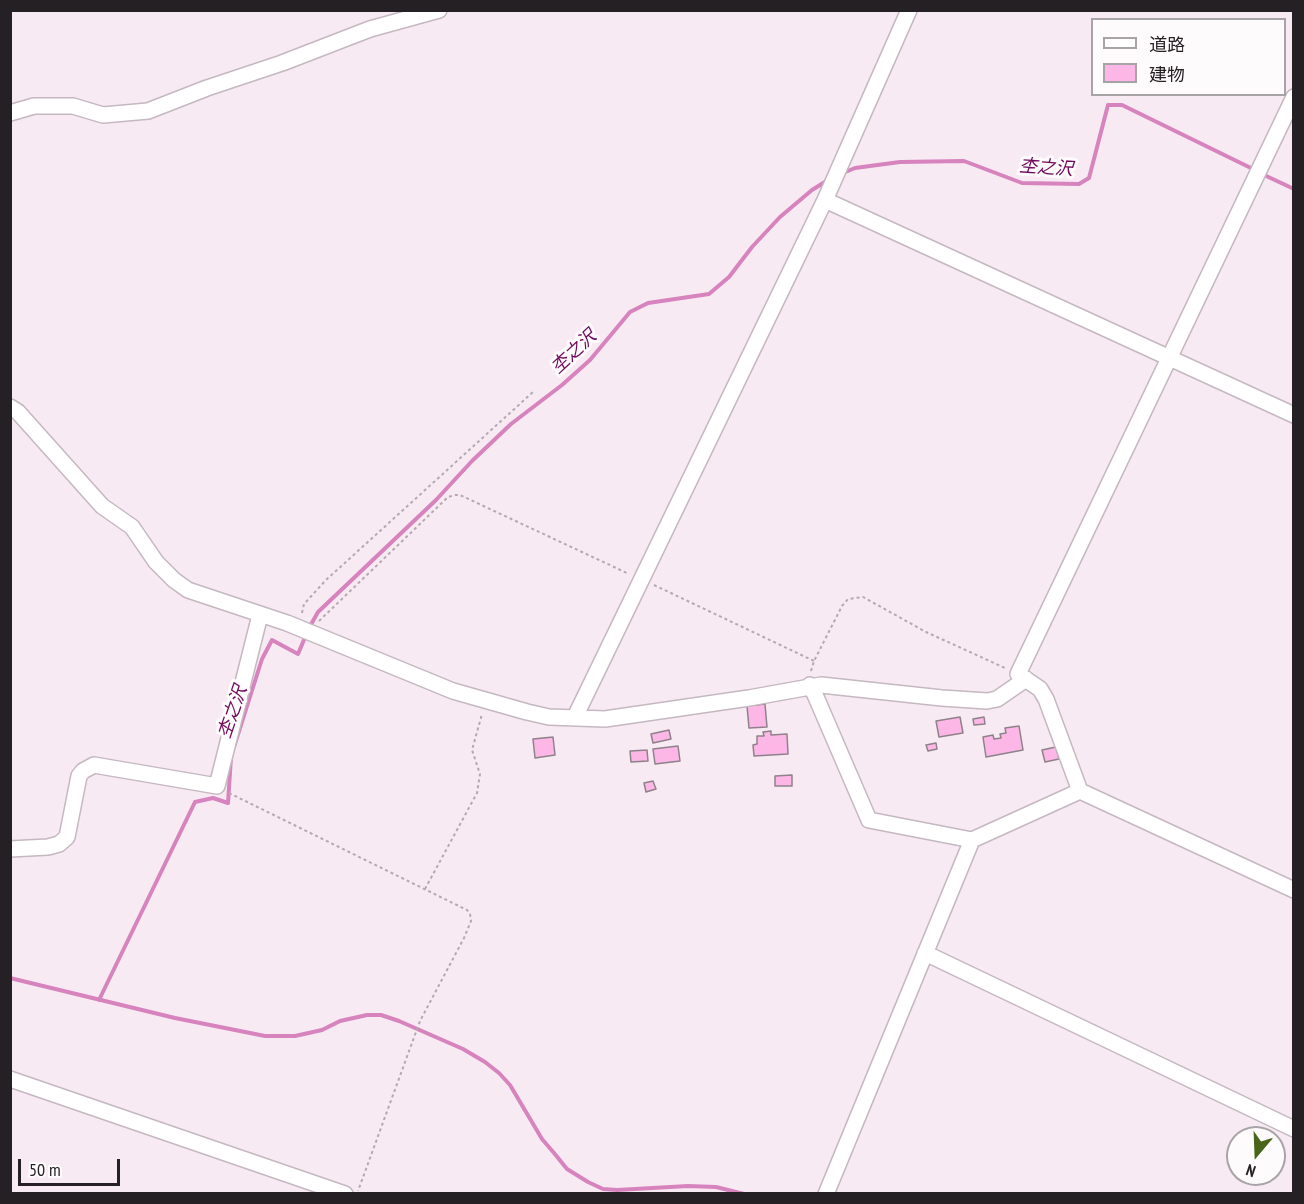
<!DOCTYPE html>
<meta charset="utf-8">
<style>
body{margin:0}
#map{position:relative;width:1304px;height:1204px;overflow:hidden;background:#f8eaf3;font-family:"PT Sans Narrow","Noto Sans JP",sans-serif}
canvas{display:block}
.frame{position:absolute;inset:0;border:12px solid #252023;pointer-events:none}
.legend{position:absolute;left:1091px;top:18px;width:195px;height:78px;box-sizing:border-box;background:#fefbfd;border:2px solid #a7a3a6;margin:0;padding:8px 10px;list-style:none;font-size:18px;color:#252023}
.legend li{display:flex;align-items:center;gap:12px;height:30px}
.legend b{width:30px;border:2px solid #a7a3a6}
.north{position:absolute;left:1226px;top:1126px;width:60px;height:60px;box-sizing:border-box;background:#fefbfd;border:2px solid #a7a3a6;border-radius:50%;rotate:199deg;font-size:16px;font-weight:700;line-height:24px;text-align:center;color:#252023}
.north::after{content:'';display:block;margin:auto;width:21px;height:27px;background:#486519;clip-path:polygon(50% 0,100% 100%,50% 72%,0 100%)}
.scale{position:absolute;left:18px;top:1159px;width:102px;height:27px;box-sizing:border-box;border:3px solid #252023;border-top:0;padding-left:8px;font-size:18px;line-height:21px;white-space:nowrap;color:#252023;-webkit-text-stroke:4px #fefbfd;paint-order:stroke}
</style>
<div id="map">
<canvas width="1304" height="1204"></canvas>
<div class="frame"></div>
<ul class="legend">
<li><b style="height:8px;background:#fff"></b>道路</li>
<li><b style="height:16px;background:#fdb7e7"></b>建物</li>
</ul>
<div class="north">N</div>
<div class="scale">50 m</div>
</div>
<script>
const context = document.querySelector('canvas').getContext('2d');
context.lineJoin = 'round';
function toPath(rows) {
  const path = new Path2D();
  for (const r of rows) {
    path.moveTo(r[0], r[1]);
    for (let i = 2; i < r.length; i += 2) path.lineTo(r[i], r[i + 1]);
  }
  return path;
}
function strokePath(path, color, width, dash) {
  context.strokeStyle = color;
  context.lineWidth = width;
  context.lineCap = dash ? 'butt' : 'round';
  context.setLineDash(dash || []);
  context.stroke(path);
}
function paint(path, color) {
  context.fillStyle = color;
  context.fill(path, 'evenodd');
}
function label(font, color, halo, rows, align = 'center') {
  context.font = font + ' "PT Sans Narrow","Noto Sans JP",sans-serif';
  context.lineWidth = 6;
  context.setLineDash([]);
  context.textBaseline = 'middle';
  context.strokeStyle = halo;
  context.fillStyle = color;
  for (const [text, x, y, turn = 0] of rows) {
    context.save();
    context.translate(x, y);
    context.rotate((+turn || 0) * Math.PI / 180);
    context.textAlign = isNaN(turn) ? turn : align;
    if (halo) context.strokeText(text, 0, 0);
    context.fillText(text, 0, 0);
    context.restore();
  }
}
const stream = toPath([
 [843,173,855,168,900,162,964,161,1022,183,1079,184,1089,178,1108,105,1122,105,1255,170],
 [1262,174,1294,189],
 [309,628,318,612,436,500,472,461,511,424,562,385,590,360,630,312,648,303,709,294,729,277,752,247,780,217,812,190,828,180],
 [234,747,262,659,272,640,298,654,306,635],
 [10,978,175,1018,265,1036,295,1036,322,1030,340,1021,367,1015,381,1015,399,1021,463,1049,485,1062,499,1073,510,1085,542,1139,554,1153,567,1169,588,1182,603,1189,617,1190,688,1186,716,1187,744,1194],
 [99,1000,195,802,213,798,228,803,231,757]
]);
const building = toPath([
 [765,704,767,727,749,728,747,706,765,704],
 [960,717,963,733,939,737,936,721,960,717],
 [984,717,985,724,974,725,973,719,984,717],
 [1019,726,1023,750,986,757,983,737,993,735,994,739,1001,738,1000,734,1006,733,1005,728,1019,726],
 [669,730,671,739,653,743,651,734,669,730],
 [771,731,771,735,787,734,788,754,754,756,753,745,757,744,757,736,764,736,763,732,771,731],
 [553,737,555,755,535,758,533,739,553,737],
 [936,743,937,749,928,751,926,745,936,743],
 [678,746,680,761,655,764,653,749,678,746],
 [1056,747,1059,759,1045,762,1042,750,1056,747],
 [647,750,648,761,631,762,630,751,647,750],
 [792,775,792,786,775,786,775,776,792,775],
 [653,781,656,789,646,792,644,783,653,781]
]);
const path = toPath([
 [654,585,814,661],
 [302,613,304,604,326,580,533,392],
 [319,621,448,497,455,495,460,495,629,574],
 [811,671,814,661,842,606,848,599,863,597,926,632,1005,668],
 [229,793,467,910,470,914,471,921,464,938,420,1021,358,1191],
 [425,889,477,793,480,774,472,750,482,714]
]);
const minor = toPath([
 [1294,97,1018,674,1040,689,1046,699,1080,791,1294,890],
 [10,113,34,106,73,106,103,115,148,111,207,88,282,63,370,29,439,10],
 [825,200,1294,415],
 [10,407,18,412,102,506,132,527,156,562,174,580,188,590,287,623,453,691,527,712,549,717,605,719,749,698,821,685,942,698,987,701,997,699,1026,679],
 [810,685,816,697,869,820,972,840,1080,791],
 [575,717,825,200,909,10],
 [10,849,48,847,59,844,67,837,79,776,83,771,94,765,217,786,260,615],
 [925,953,1294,1129],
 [10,1079,345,1194],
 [826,1194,972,840]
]);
const waterNames = [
 ["杢之沢",1046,168,4],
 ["杢之沢",574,352,-43],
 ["杢之沢",233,712,-71]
];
strokePath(stream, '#d783be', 4);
paint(building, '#fdb7e7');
strokePath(building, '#8e828a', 1.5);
strokePath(minor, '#c5b8c1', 18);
strokePath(path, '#b4a9b0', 2, [3, 3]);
strokePath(minor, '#fff', 15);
label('italic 18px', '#70095c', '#fefbfd', waterNames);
</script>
